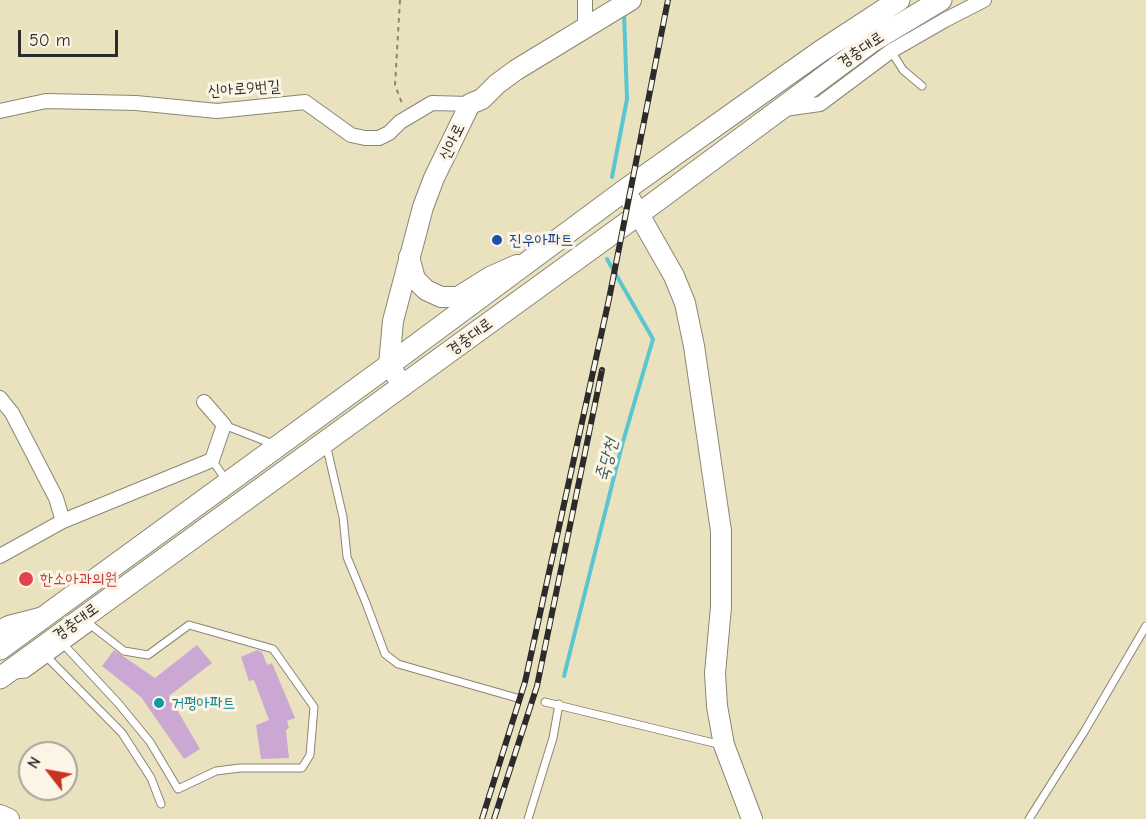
<!DOCTYPE html>
<meta charset="utf-8">
<style>
body{margin:0}
#map{position:relative;width:1146px;height:819px;overflow:hidden;background:#eae2be;font-family:"Comic Neue",sans-serif}
canvas{display:block}
.north{position:absolute;left:18px;top:741px;width:60px;height:60px;box-sizing:border-box;background:#fcf5e5;border:2px solid #a8a49b;border-radius:50%;rotate:301deg;font-size:16px;font-weight:700;line-height:24px;text-align:center;color:#2b2b2b}
.north::after{content:'';display:block;margin:auto;width:21px;height:27px;background:#c8321e;clip-path:polygon(50% 0,100% 100%,50% 72%,0 100%)}
.scale{position:absolute;left:18px;top:30px;width:100px;height:27px;box-sizing:border-box;border:3px solid #2b2b2b;border-top:0;padding-left:8px;font-size:18px;line-height:21px;white-space:nowrap;color:#2b2b2b;-webkit-text-stroke:4px #fcf5e5;paint-order:stroke}
</style>
<div id="map">
<canvas width="1146" height="819"></canvas>
<div class="north">N</div>
<div class="scale">50 m</div>
</div>
<script>
const context = document.querySelector('canvas').getContext('2d');
context.lineJoin = 'round';
function toPath(rows) {
  const path = new Path2D();
  for (const r of rows) {
    path.moveTo(r[0], r[1]);
    for (let i = 2; i < r.length; i += 2) path.lineTo(r[i], r[i + 1]);
  }
  return path;
}
function strokePath(path, color, width, dash) {
  context.strokeStyle = color;
  context.lineWidth = width;
  context.lineCap = dash ? 'butt' : 'round';
  context.setLineDash(dash || []);
  context.stroke(path);
}
function paint(path, color) {
  context.fillStyle = color;
  context.fill(path, 'evenodd');
}
function label(font, color, halo, rows, align = 'center') {
  context.font = font + ' "Comic Neue","Poor Story",sans-serif';
  context.lineWidth = 6;
  context.setLineDash([]);
  context.textBaseline = 'middle';
  context.strokeStyle = halo;
  context.fillStyle = color;
  for (const [text, x, y, turn = 0] of rows) {
    context.save();
    context.translate(x, y);
    context.rotate((+turn || 0) * Math.PI / 180);
    context.textAlign = isNaN(turn) ? turn : align;
    if (halo) context.strokeText(text, 0, 0);
    context.fillText(text, 0, 0);
    context.restore();
  }
}
const stream = toPath([
 [612,177,627,99,624,12],
 [564,676,622,445,653,339,607,259]
]);
const building = toPath([
 [197,645,212,663,169,696,200,749,184,759,141,697,102,666,114,650,155,678],
 [257,650,262,652,267,665,272,663,295,718,287,721,289,728,286,730,289,758,261,759,256,725,269,720,254,680,249,681,241,657]
]);
const path = toPath([
 [400,0,395,85,403,106]
]);
const lane = toPath([
 [891,51,903,70,922,86],
 [224,425,273,444],
 [326,444,343,517,347,557,366,603,385,654,398,664,517,698],
 [212,460,226,480],
 [65,646,118,703,150,742,178,789,216,771,240,768,302,768,310,755,314,707,273,649,189,625,148,655,124,651,92,626,88,619],
 [48,658,122,733,151,778,161,804],
 [15,675,26,674,92,626],
 [545,702,722,745],
 [528,819,553,738,559,704],
 [1029,819,1084,732,1146,626]
]);
const street = toPath([
 [585,0,585,26],
 [784,109,820,104,891,51,945,20,984,0],
 [0,111,46,101,136,103,217,111,305,102,351,135,365,138,379,138,389,133,400,122,432,103,470,104],
 [0,398,12,413,56,498,63,521],
 [0,556,63,521,212,460,224,425,204,402]
]);
const secondary = toPath([
 [625,190,674,276,685,303,694,346,721,531,721,607,715,673,717,706,724,745,752,819],
 [409,257,415,279,426,290,441,297,458,297,490,277,517,265],
 [403,386,389,365,393,321,423,207,434,178,470,104,482,99,497,84,516,70,631,0],
 [0,631,9,626,40,618],
 [0,815,9,819]
]);
const primary = toPath([
 [0,649,389,365,625,190,821,51,899,0],
 [0,678,639,214,871,42,941,0]
]);
const rail = toPath([
 [482,819,525,682,609,299,668,0],
 [494,819,537,686,602,370]
]);
const markers = [
 [497,240,6,"#1a4fb4"],
 [26,579,8,"#e0444e"],
 [159,703,6,"#0f9aa8"]
];
const streetNames = [
 ["경충대로",861,50,-34],
 ["신아로9번길",244,89,-4],
 ["신아로",452,142,-64],
 ["경충대로",470,337,-36],
 ["경충대로",76,622,-36]
];
const transitNames = [
 ["진우아파트",509,240]
];
const healthNames = [
 ["한소아과의원",40,579]
];
const cultureNames = [
 ["거평아파트",171,703]
];
const waterNames = [
 ["죽당천",607,460,-75]
];
strokePath(stream, '#5ac6d1', 4);
paint(building, '#cba8d3');
strokePath(lane, '#8a8674', 9);
strokePath(street, '#8a8674', 16);
strokePath(secondary, '#8a8674', 22);
strokePath(primary, '#8a8674', 23);
strokePath(path, '#8a8674', 2, [4.5, 4.5]);
strokePath(lane, '#fff', 7);
strokePath(street, '#fff', 14);
strokePath(secondary, '#fff', 20);
strokePath(primary, '#fff', 21);
strokePath(rail, '#2b2b2b', 6);
strokePath(rail, '#fcf5e5', 4, [11]);
for (const [x, y, r, color] of markers) {
  const dot = new Path2D();
  dot.arc(x, y, r, 0, 2 * Math.PI);
  context.fillStyle = color;
  context.fill(dot);
  strokePath(dot, '#fcf5e5', 2);
}
label('16px', '#2b2b2b', '#fcf5e5', streetNames);
label('16px', '#164399', '#fcf5e5', transitNames, 'left');
label('16px', '#be3a42', '#fcf5e5', healthNames, 'left');
label('16px', '#0d838f', '#fcf5e5', cultureNames, 'left');
label('italic 18px', '#395a5d', '#fcf5e5', waterNames);
</script>
